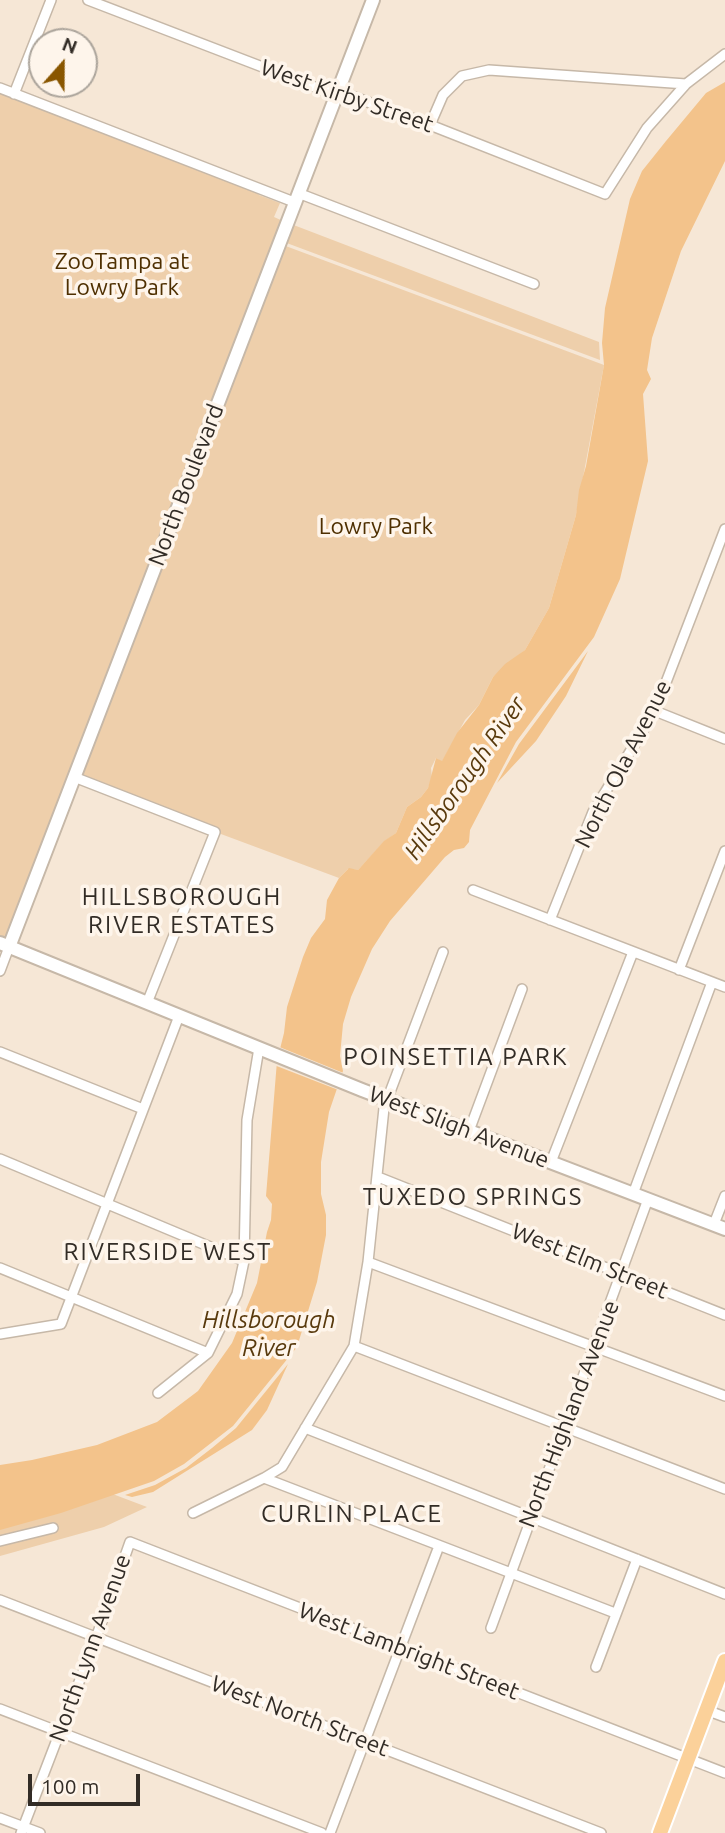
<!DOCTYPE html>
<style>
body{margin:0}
#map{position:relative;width:725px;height:1833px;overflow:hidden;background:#f6e7d6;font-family:Ubuntu,sans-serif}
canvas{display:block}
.north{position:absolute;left:28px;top:28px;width:70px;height:70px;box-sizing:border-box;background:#fef5eb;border:2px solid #aca59c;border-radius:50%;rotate:21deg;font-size:19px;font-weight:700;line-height:28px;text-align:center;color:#322c26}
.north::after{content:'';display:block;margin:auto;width:24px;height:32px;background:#895600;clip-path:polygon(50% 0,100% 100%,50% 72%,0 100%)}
.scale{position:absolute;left:28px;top:1774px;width:112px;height:32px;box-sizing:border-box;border:4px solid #322c26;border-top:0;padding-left:9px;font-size:21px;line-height:24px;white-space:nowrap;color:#322c26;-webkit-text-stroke:5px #fef5eb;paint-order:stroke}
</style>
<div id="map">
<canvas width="725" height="1833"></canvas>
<div class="north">N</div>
<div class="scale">100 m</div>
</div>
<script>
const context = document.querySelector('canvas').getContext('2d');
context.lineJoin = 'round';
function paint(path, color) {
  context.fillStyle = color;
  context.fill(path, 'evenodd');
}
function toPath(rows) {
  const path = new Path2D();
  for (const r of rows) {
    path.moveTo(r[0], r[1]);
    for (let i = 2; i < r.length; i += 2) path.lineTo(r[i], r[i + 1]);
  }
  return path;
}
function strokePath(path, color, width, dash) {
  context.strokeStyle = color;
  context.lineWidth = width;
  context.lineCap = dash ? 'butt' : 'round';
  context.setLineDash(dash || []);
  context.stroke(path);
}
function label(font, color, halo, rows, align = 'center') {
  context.font = font + ' Ubuntu,sans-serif';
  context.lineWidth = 7;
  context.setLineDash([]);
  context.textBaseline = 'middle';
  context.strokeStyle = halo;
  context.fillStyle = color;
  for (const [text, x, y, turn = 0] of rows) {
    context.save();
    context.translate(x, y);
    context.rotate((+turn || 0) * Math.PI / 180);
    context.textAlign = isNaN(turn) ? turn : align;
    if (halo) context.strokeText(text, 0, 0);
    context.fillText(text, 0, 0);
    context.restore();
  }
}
const green = toPath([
 [0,93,257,192,259,195,280,203,274,217,283,221,7,941,0,938],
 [291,224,599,342,600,360,284,242],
 [283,245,604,365,576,515,549,608,525,650,493,677,479,705,465,720,442,762,436,758,431,768,432,778,428,788,421,797,407,807,396,833,384,842,358,870,348,869,339,878,76,780],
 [110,1493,147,1507,104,1527,0,1556,0,1526]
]);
const water = toPath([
 [725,82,725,161,681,251,652,338,647,370,651,379,643,394,648,461,620,579,594,637,516,742,470,830,469,842,464,848,454,850,445,857,390,921,372,949,351,997,343,1024,340,1056,343,1071,329,1112,321,1162,321,1194,326,1215,326,1235,317,1282,297,1347,233,1426,184,1464,154,1481,61,1513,0,1530,0,1465,32,1460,97,1445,157,1422,198,1391,232,1343,257,1283,267,1232,271,1220,272,1204,266,1196,277,1061,284,1033,287,1007,303,957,311,938,325,919,327,900,339,878,349,868,358,870,384,841,396,833,407,807,421,797,428,788,436,758,442,761,457,733,479,705,493,677,505,664,525,650,549,608,576,515,579,490,586,466,604,365,602,343,605,308,630,199,642,171,666,141,706,93],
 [588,651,566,696,536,741,497,783,519,744],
 [288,1364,267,1410,252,1430,153,1492,132,1497,125,1495,155,1485,186,1468,212,1448,236,1428]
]);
const pier = toPath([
 [277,1046,346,1074,341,1091,274,1065]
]);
const street = toPath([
 [88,0,325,91,338,91,430,125,605,194,647,128,686,84,725,54],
 [0,88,294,202],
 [14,94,51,0],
 [430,125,443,95,462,76,489,70,686,84],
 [298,193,534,284],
 [655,711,725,739],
 [74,777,215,832,147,1003],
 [473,890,725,987],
 [550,920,593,812,655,711,725,529],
 [679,970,725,851],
 [0,971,9,947],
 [0,1052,143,1109],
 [469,1131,522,989],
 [0,1159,244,1261],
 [551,1162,633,952],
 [378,1177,725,1315],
 [633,1194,712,982],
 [714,1224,725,1196],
 [368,1262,725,1396],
 [0,1268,208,1353],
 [0,1334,61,1324,179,1016],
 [354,1346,725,1489],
 [158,1393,208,1353,237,1294,244,1261,247,1120,259,1048],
 [305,1428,725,1594],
 [264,1478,615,1613],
 [193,1513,264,1478,282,1467,354,1346,368,1262,384,1108,443,952],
 [0,1541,53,1528],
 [0,1600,601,1833],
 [491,1628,648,1199],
 [596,1667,637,1559],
 [0,1709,322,1833],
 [706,1710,725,1717],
 [0,1818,40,1833],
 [21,1833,96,1638,130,1542,725,1773],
 [330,1833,439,1546]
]);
const secondary = toPath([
 [0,943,362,1090,725,1229],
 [9,947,373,0]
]);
const primary = toPath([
 [660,1833,725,1661]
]);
const streetNames = [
 ["West Kirby Street",347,96,19],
 ["North Boulevard",186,485,-69],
 ["North Ola Avenue",623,764,-63],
 ["West Sligh Avenue",459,1127,21],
 ["West Elm Street",590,1261,22],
 ["North Highland Avenue",569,1414,-69],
 ["North Lynn Avenue",90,1648,-70],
 ["West Lambright Street",409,1651,21],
 ["West North Street",300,1716,21]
];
const parkNames = [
 ["ZooTampa at",122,261],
 ["Lowry Park",122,287],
 ["Lowry Park",376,526]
];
const waterNames = [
 ["Hillsborough River",465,778,-55],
 ["Hillsborough",269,1320],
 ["River",269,1348]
];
const neighbourhoodNames = [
 ["HILLSBOROUGH",182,897],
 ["RIVER ESTATES",182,925],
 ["POINSETTIA PARK",456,1057],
 ["TUXEDO SPRINGS",473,1197],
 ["RIVERSIDE WEST",168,1252],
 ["CURLIN PLACE",352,1514]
];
paint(green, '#eecfab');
paint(water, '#f3c38b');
paint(pier, '#f6e7d6');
strokePath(street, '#c6b8a8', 12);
strokePath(secondary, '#c6b8a8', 16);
strokePath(primary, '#fff', 18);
strokePath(street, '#fff', 9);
strokePath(secondary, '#fff', 12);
strokePath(primary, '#fbd19a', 14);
label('23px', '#322c26', '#fef5eb', streetNames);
label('23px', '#4e2f00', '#fef5eb', parkNames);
label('italic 24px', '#593a0d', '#fef5eb', waterNames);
context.letterSpacing = '2px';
label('24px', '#322c26', '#fef5eb', neighbourhoodNames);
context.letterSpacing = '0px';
</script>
